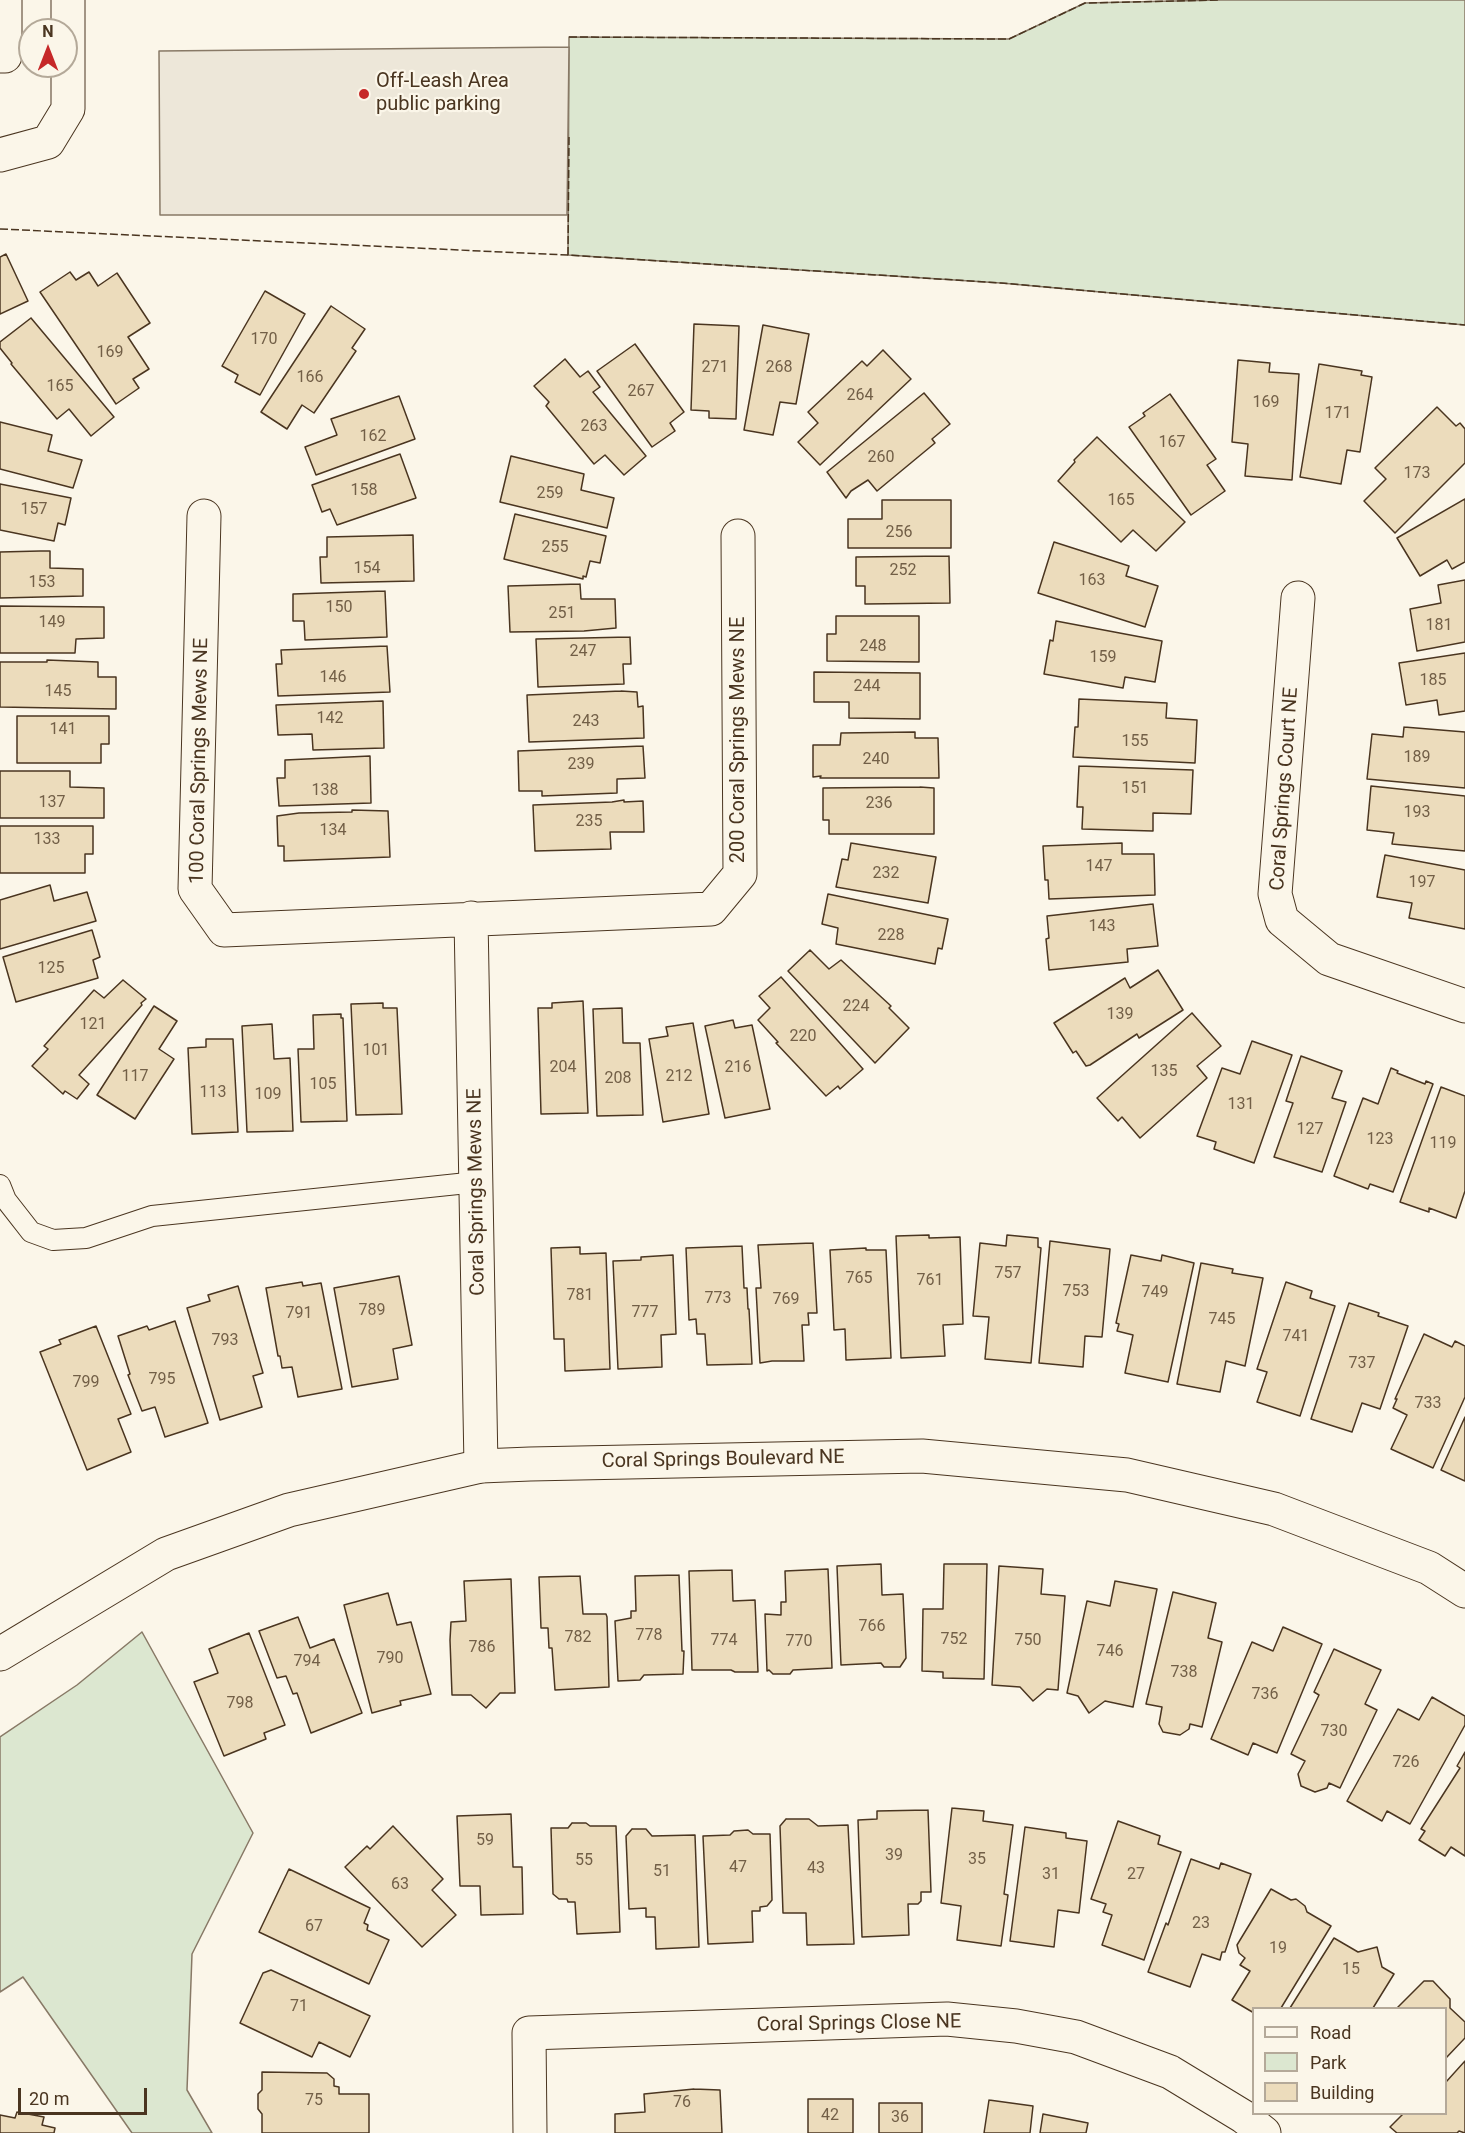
<!DOCTYPE html>
<style>
body{margin:0}
#map{position:relative;width:1465px;height:2133px;overflow:hidden;background:#fbf6e9;font-family:Roboto,sans-serif}
canvas{display:block}
.legend{position:absolute;left:1252px;top:2007px;width:195px;height:108px;box-sizing:border-box;background:#fbf6e9;border:2px solid #b4a999;margin:0;padding:8px 10px;list-style:none;font-size:18px;color:#4a3520}
.legend li{display:flex;align-items:center;gap:12px;height:30px}
.legend b{width:30px;border:2px solid #b4a999}
.north{position:absolute;left:18px;top:18px;width:60px;height:60px;box-sizing:border-box;background:#fbf6e9;border:2px solid #b4a999;border-radius:50%;rotate:0deg;font-size:16px;font-weight:700;line-height:24px;text-align:center;color:#4a3520}
.north::after{content:'';display:block;margin:auto;width:21px;height:27px;background:#c62828;clip-path:polygon(50% 0,100% 100%,50% 72%,0 100%)}
.scale{position:absolute;left:18px;top:2088px;width:129px;height:27px;box-sizing:border-box;border:3px solid #4a3520;border-top:0;padding-left:8px;font-size:18px;line-height:21px;white-space:nowrap;color:#4a3520;-webkit-text-stroke:4px #fbf6e9;paint-order:stroke}
</style>
<div id="map">
<canvas width="1465" height="2133"></canvas>
<ul class="legend">
<li><b style="height:8px;background:#fbf6e9"></b>Road</li>
<li><b style="height:16px;background:#dce7d0"></b>Park</li>
<li><b style="height:16px;background:#ecdcbc"></b>Building</li>
</ul>
<div class="north">N</div>
<div class="scale">20 m</div>
</div>
<script>
const context = document.querySelector('canvas').getContext('2d');
context.lineJoin = 'round';
function paint(path, color) {
  context.fillStyle = color;
  context.fill(path, 'evenodd');
}
function toPath(rows) {
  const path = new Path2D();
  for (const r of rows) {
    path.moveTo(r[0], r[1]);
    for (let i = 2; i < r.length; i += 2) path.lineTo(r[i], r[i + 1]);
  }
  return path;
}
function strokePath(path, color, width, dash) {
  context.strokeStyle = color;
  context.lineWidth = width;
  context.lineCap = dash ? 'butt' : 'round';
  context.setLineDash(dash || []);
  context.stroke(path);
}
function label(font, color, halo, rows, align = 'center') {
  context.font = font + ' Roboto,sans-serif';
  context.lineWidth = 4.5;
  context.setLineDash([]);
  context.textBaseline = 'middle';
  context.strokeStyle = halo;
  context.fillStyle = color;
  for (const [text, x, y, turn = 0] of rows) {
    context.save();
    context.translate(x, y);
    context.rotate((+turn || 0) * Math.PI / 180);
    context.textAlign = isNaN(turn) ? turn : align;
    if (halo) context.strokeText(text, 0, 0);
    context.fillText(text, 0, 0);
    context.restore();
  }
}
const green = toPath([
 [1220,0,1465,0,1465,325,1001,283,568,255,569,37,1009,39,1085,3,1220,0],
 [142,1632,253,1833,192,1954,187,2090,212,2133,132,2133,23,1977,0,1992,0,1737,77,1685,142,1632]
]);
const parking = toPath([
 [569,47,567,215,160,215,159,51,569,47]
]);
const building = toPath([
 [6,254,28,301,0,314,0,257,6,254],
 [70,272,76,280,89,272,98,286,117,273,150,323,128,337,149,369,133,379,139,388,116,404,40,292,70,272],
 [265,291,305,314,260,395,235,382,238,375,222,366,265,291],
 [331,306,365,329,352,348,356,351,314,413,302,405,287,429,261,412,331,306],
 [31,318,114,417,91,436,69,409,57,419,11,364,12,363,0,348,0,342,31,318],
 [694,324,739,326,736,419,709,418,709,411,691,410,694,324],
 [763,325,809,334,796,404,780,402,773,435,744,430,763,325],
 [635,344,684,412,670,423,675,431,652,447,597,371,635,344],
 [883,350,911,379,820,465,798,442,818,423,808,412,862,361,867,366,883,350],
 [565,359,580,377,588,371,600,387,593,392,646,456,624,475,605,455,594,464,546,406,549,402,534,386,565,359],
 [1238,360,1270,363,1269,372,1299,374,1292,480,1245,476,1248,444,1232,442,1238,360],
 [1319,364,1362,371,1361,375,1372,377,1360,452,1347,450,1341,484,1300,477,1319,364],
 [924,393,950,424,932,439,935,443,877,491,868,480,851,491,846,498,827,472,924,393],
 [1170,394,1216,459,1207,465,1225,491,1191,515,1129,427,1145,416,1143,413,1170,394],
 [399,396,415,439,316,475,305,447,337,435,331,419,399,396],
 [1437,407,1456,426,1460,423,1465,429,1465,463,1395,533,1364,501,1386,479,1375,468,1437,407],
 [0,422,52,435,48,451,82,460,73,488,0,469,0,422],
 [1097,437,1185,522,1156,551,1133,530,1121,542,1058,481,1075,462,1074,460,1097,437],
 [400,454,416,498,337,525,330,509,322,512,312,485,400,454],
 [511,456,584,474,581,490,614,498,607,528,500,502,511,456],
 [0,484,71,498,65,525,58,523,54,541,0,530,0,484],
 [1465,499,1465,562,1452,569,1447,560,1420,576,1397,538,1465,499],
 [882,500,951,500,951,548,848,548,848,519,882,519,882,500],
 [515,514,606,536,600,563,590,561,586,577,583,576,583,579,504,559,515,514],
 [413,535,414,581,321,583,320,557,327,557,327,537,413,535],
 [1054,542,1129,566,1126,576,1158,586,1145,627,1038,593,1054,542],
 [40,551,50,551,50,568,83,569,83,596,0,598,0,552,40,551],
 [949,556,950,603,865,604,865,586,856,586,856,557,949,556],
 [1465,580,1465,642,1417,651,1410,609,1441,603,1438,585,1465,580],
 [580,584,581,599,615,599,616,628,584,631,510,632,508,586,580,584],
 [385,591,387,637,305,640,304,621,293,621,293,594,385,591],
 [0,606,104,607,104,638,76,639,75,653,0,653,0,606],
 [836,616,919,616,919,662,827,661,827,634,836,634,836,616],
 [1056,621,1162,641,1155,682,1125,677,1123,688,1044,674,1050,640,1053,641,1056,621],
 [630,637,631,664,623,664,624,684,538,687,536,639,630,637],
 [387,646,390,692,278,696,276,664,282,664,281,650,387,646],
 [1465,653,1465,711,1439,715,1437,700,1406,705,1399,663,1465,653],
 [47,660,98,662,98,677,116,677,116,709,0,707,0,662,47,662,47,660],
 [814,672,920,673,920,719,849,718,849,702,814,702,814,672],
 [621,691,637,692,638,707,643,706,644,738,529,742,527,695,621,691],
 [1079,699,1167,703,1166,718,1197,720,1195,763,1073,757,1075,727,1078,727,1079,699],
 [383,701,384,748,313,750,312,734,278,735,276,705,383,701],
 [17,716,109,716,109,744,101,744,101,763,17,763,17,716],
 [1404,727,1465,732,1465,788,1367,779,1372,734,1403,737,1404,727],
 [915,732,915,738,938,738,939,778,820,778,821,776,813,777,813,745,840,745,841,733,915,732],
 [643,746,645,778,617,779,617,793,542,796,542,791,519,791,518,751,643,746],
 [370,756,371,803,279,806,277,778,285,778,285,760,370,756],
 [1079,766,1193,770,1191,814,1153,813,1153,831,1082,829,1083,807,1077,807,1079,766],
 [0,771,70,771,70,787,104,788,104,818,0,818,0,771],
 [1371,786,1465,796,1465,851,1392,844,1394,833,1367,830,1371,786],
 [920,787,934,788,934,834,829,834,829,820,823,820,823,788,920,787],
 [624,800,624,802,643,801,644,832,610,832,611,849,535,851,533,805,612,802,624,800],
 [352,810,388,811,390,857,284,861,284,846,278,846,277,816,299,813,352,812,352,810],
 [0,826,93,826,93,854,85,854,85,873,0,873,0,826],
 [851,843,936,857,928,903,836,887,842,859,848,860,851,843],
 [1122,843,1122,854,1154,854,1155,895,1049,899,1048,880,1045,880,1043,846,1122,843],
 [1385,855,1465,870,1465,929,1409,918,1412,903,1377,897,1385,855],
 [50,885,54,901,87,892,96,921,0,949,0,900,50,885],
 [828,894,948,919,942,949,938,948,935,964,836,944,838,928,822,924,828,894],
 [1153,904,1158,946,1127,949,1128,962,1049,970,1046,939,1049,938,1047,916,1153,904],
 [92,930,100,957,93,960,98,978,16,1002,3,957,92,930],
 [810,950,829,969,841,960,891,1006,889,1008,909,1028,875,1063,788,971,810,950],
 [1158,970,1183,1010,1139,1038,1137,1034,1090,1065,1086,1066,1076,1051,1073,1053,1054,1023,1125,978,1130,988,1158,970],
 [781,977,863,1069,840,1089,838,1086,826,1096,776,1043,778,1042,758,1020,770,1008,759,996,781,977],
 [123,980,146,999,141,1003,142,1005,79,1075,89,1084,77,1099,65,1091,63,1094,32,1066,48,1049,44,1046,94,990,104,998,123,980],
 [583,1001,588,1113,541,1114,538,1008,552,1008,552,1003,583,1001],
 [383,1003,383,1008,397,1008,402,1114,356,1115,351,1004,383,1003],
 [154,1006,177,1021,159,1049,174,1059,135,1119,97,1095,154,1006],
 [622,1008,623,1043,640,1043,643,1115,597,1116,593,1009,622,1008],
 [1192,1013,1221,1046,1197,1066,1207,1078,1140,1138,1122,1117,1118,1121,1097,1098,1192,1013],
 [341,1014,341,1018,343,1018,347,1121,301,1122,298,1049,314,1049,313,1015,341,1014],
 [733,1020,735,1028,752,1025,770,1109,725,1118,705,1026,733,1020],
 [693,1023,709,1114,663,1122,649,1039,668,1036,666,1027,693,1023],
 [272,1024,274,1059,290,1058,293,1131,247,1132,242,1026,272,1024],
 [206,1039,233,1039,238,1132,192,1134,188,1048,206,1047,206,1039],
 [1252,1041,1292,1055,1254,1163,1214,1149,1216,1142,1197,1136,1222,1068,1240,1074,1252,1041],
 [1301,1056,1342,1071,1332,1098,1346,1102,1322,1172,1274,1157,1293,1103,1286,1101,1301,1056],
 [1391,1068,1398,1071,1397,1073,1425,1084,1426,1081,1433,1084,1393,1192,1370,1184,1368,1189,1334,1176,1363,1098,1378,1104,1391,1068],
 [1441,1087,1465,1096,1465,1191,1456,1218,1429,1208,1429,1212,1400,1202,1441,1087],
 [929,1235,929,1238,960,1237,963,1324,943,1325,945,1356,901,1358,896,1236,929,1235],
 [1007,1235,1038,1238,1038,1247,1041,1248,1031,1363,985,1359,989,1317,973,1316,980,1243,1006,1246,1007,1235],
 [1050,1241,1110,1249,1102,1337,1085,1336,1083,1367,1039,1363,1050,1241],
 [813,1243,817,1313,808,1313,809,1325,802,1325,804,1361,772,1361,760,1363,756,1288,761,1288,758,1245,813,1243],
 [742,1246,744,1288,747,1288,748,1309,749,1309,752,1364,707,1365,705,1334,697,1334,696,1319,689,1320,686,1248,742,1246],
 [580,1247,580,1254,606,1253,610,1369,565,1371,564,1339,554,1339,551,1248,580,1247],
 [866,1248,866,1250,886,1250,891,1358,846,1360,845,1329,834,1330,830,1250,866,1248],
 [673,1255,676,1334,661,1335,662,1367,618,1369,613,1261,641,1260,641,1257,673,1255],
 [1131,1255,1161,1261,1162,1255,1194,1263,1168,1382,1125,1373,1133,1335,1117,1331,1119,1324,1116,1323,1131,1255],
 [1201,1263,1233,1269,1232,1273,1263,1278,1245,1366,1226,1361,1220,1392,1177,1384,1201,1263],
 [399,1276,412,1345,393,1349,398,1379,352,1387,334,1288,399,1276],
 [302,1282,303,1286,321,1283,342,1389,298,1397,292,1367,282,1368,280,1356,278,1356,266,1288,302,1282],
 [1286,1282,1312,1291,1310,1298,1335,1306,1300,1416,1257,1402,1267,1372,1257,1369,1286,1282],
 [238,1286,263,1373,253,1376,262,1407,220,1420,187,1308,210,1301,208,1295,238,1286],
 [1349,1303,1379,1313,1378,1316,1408,1326,1380,1409,1362,1403,1352,1432,1311,1419,1349,1303],
 [175,1321,208,1423,165,1437,155,1407,142,1411,128,1375,130,1374,118,1336,147,1326,149,1330,175,1321],
 [96,1326,131,1414,118,1419,131,1452,87,1470,40,1352,61,1344,59,1340,96,1326],
 [1424,1334,1452,1347,1455,1341,1465,1346,1465,1397,1433,1468,1391,1449,1407,1415,1393,1408,1397,1399,1395,1399,1424,1334],
 [1465,1417,1465,1481,1441,1470,1465,1417],
 [881,1564,882,1595,903,1594,906,1658,900,1667,884,1667,881,1663,841,1665,837,1566,881,1564],
 [944,1564,987,1564,984,1679,943,1678,943,1672,922,1671,923,1609,943,1609,944,1564],
 [999,1566,1043,1569,1041,1594,1065,1596,1058,1690,1047,1689,1033,1701,1020,1687,992,1685,999,1566],
 [828,1569,832,1668,793,1670,790,1674,773,1674,769,1670,767,1671,765,1614,781,1615,781,1602,786,1602,785,1571,828,1569],
 [732,1570,733,1601,755,1600,758,1672,735,1672,731,1670,692,1670,689,1571,732,1570],
 [679,1575,682,1651,684,1651,683,1674,644,1675,640,1680,618,1681,615,1621,631,1618,631,1611,636,1611,635,1576,679,1575],
 [580,1576,583,1614,606,1614,607,1617,609,1687,555,1690,552,1648,549,1648,548,1628,541,1628,539,1577,580,1576],
 [511,1579,515,1693,500,1693,486,1708,471,1695,452,1695,450,1640,451,1622,466,1621,464,1581,511,1579],
 [1115,1581,1157,1589,1133,1707,1105,1701,1089,1713,1078,1696,1067,1693,1087,1601,1110,1606,1115,1581],
 [1173,1592,1216,1603,1208,1638,1222,1642,1202,1727,1190,1724,1189,1729,1180,1735,1163,1732,1159,1724,1162,1707,1146,1704,1173,1592],
 [388,1593,397,1625,411,1622,431,1694,400,1701,401,1705,372,1713,344,1605,388,1593],
 [298,1617,310,1648,334,1639,362,1713,311,1733,297,1693,293,1694,286,1676,277,1678,259,1631,298,1617],
 [1283,1627,1322,1644,1277,1753,1253,1743,1248,1755,1211,1739,1252,1642,1273,1651,1283,1627],
 [249,1633,285,1725,264,1733,266,1739,224,1756,194,1682,218,1673,209,1649,249,1633],
 [1334,1649,1381,1670,1365,1704,1377,1710,1340,1788,1329,1783,1327,1788,1315,1792,1301,1786,1298,1774,1305,1761,1291,1754,1319,1695,1314,1692,1334,1649],
 [1432,1697,1465,1716,1465,1725,1410,1824,1387,1811,1382,1821,1347,1801,1398,1709,1419,1720,1432,1697],
 [1465,1752,1465,1856,1451,1847,1445,1856,1419,1840,1425,1831,1421,1829,1460,1768,1457,1766,1465,1752],
 [952,1808,984,1811,983,1821,1013,1825,1004,1894,1008,1895,1001,1946,957,1940,961,1906,941,1903,952,1808],
 [928,1810,931,1892,921,1892,921,1901,918,1904,908,1904,909,1935,862,1937,858,1820,877,1819,877,1811,928,1810],
 [511,1814,513,1867,522,1867,523,1914,481,1915,480,1886,460,1886,457,1816,511,1814],
 [786,1819,809,1819,818,1826,848,1825,854,1944,807,1945,806,1913,783,1913,780,1826,786,1819],
 [1118,1821,1160,1836,1158,1844,1181,1852,1144,1960,1102,1945,1112,1915,1103,1912,1106,1904,1091,1899,1118,1821],
 [572,1823,586,1823,590,1826,616,1826,620,1932,577,1934,575,1902,568,1902,567,1899,559,1899,553,1894,551,1828,568,1828,572,1823],
 [393,1826,443,1879,432,1890,456,1915,422,1947,345,1867,367,1846,370,1849,393,1826],
 [1025,1827,1066,1833,1066,1838,1087,1841,1079,1913,1058,1910,1054,1947,1010,1941,1025,1827],
 [632,1829,646,1829,652,1836,695,1835,699,1947,656,1949,655,1917,646,1917,646,1908,629,1909,626,1836,632,1829],
 [748,1830,753,1834,770,1834,772,1900,767,1906,760,1907,760,1911,752,1911,753,1942,708,1944,703,1836,730,1835,734,1831,748,1830],
 [1191,1859,1219,1869,1221,1863,1251,1874,1225,1952,1222,1952,1220,1960,1202,1954,1190,1987,1148,1972,1166,1923,1168,1925,1191,1859],
 [289,1869,370,1908,364,1923,368,1925,367,1930,389,1940,369,1984,259,1932,289,1869],
 [1271,1889,1291,1900,1296,1899,1305,1906,1307,1912,1331,1926,1281,2008,1254,2008,1254,2013,1232,2000,1250,1971,1240,1965,1245,1958,1239,1953,1237,1945,1271,1889],
 [1334,1938,1358,1952,1377,1947,1382,1967,1394,1974,1373,2008,1290,2008,1334,1938],
 [271,1970,370,2016,350,2057,319,2042,312,2057,240,2023,263,1973,271,1970],
 [1424,1981,1433,1981,1450,1999,1450,2008,1465,2022,1465,2038,1446,2058,1446,2008,1397,2008,1424,1981],
 [1465,2061,1465,2133,1459,2131,1457,2133,1397,2133,1390,2127,1403,2114,1446,2114,1446,2082,1465,2061],
 [262,2072,327,2073,334,2079,334,2086,339,2087,339,2094,369,2094,369,2133,262,2133,262,2114,258,2109,258,2094,262,2090,262,2072],
 [694,2089,720,2090,722,2133,615,2133,615,2114,645,2112,644,2094,694,2089],
 [808,2099,853,2099,853,2133,808,2133,808,2099],
 [989,2100,1033,2106,1030,2133,984,2133,989,2100],
 [879,2103,922,2103,922,2133,879,2133,879,2103],
 [17,2112,44,2117,42,2125,55,2128,54,2133,0,2133,0,2115,15,2118,17,2112],
 [1043,2114,1088,2123,1086,2133,1040,2133,1043,2114]
]);
const lane = toPath([
 [0,1185,6,1200,31,1232,53,1240,86,1238,152,1216,477,1182]
]);
const street = toPath([
 [204,516,195,889,224,930,711,909,740,874,738,536],
 [1298,598,1275,894,1282,920,1329,959,1465,1006],
 [471,918,481,1466],
 [530,2133,529,2033,947,2019,1016,2026,1076,2037,1170,2072,1244,2117,1264,2133]
]);
const secondary = toPath([
 [0,56,5,56,5,0],
 [0,155,48,142,68,109,68,0],
 [0,1654,166,1554,289,1510,481,1466,530,1464,922,1456,1127,1475,1274,1509,1429,1568,1465,1591]
]);
const fence = toPath([
 [569,37,1009,39,1085,3,1220,0],
 [0,229,568,255,1001,283,1465,325],
 [568,255,569,137]
]);
const markers = [
 [364,94,6,"#c62828"]
];
const numberNames = [
 ["170",264,340],
 ["169",110,353],
 ["271",715,368],
 ["268",779,368],
 ["166",310,378],
 ["165",60,387],
 ["267",641,392],
 ["264",860,396],
 ["169",1266,403],
 ["171",1338,414],
 ["263",594,427],
 ["162",373,437],
 ["167",1172,443],
 ["260",881,458],
 ["173",1417,474],
 ["158",364,491],
 ["259",550,494],
 ["165",1121,501],
 ["157",34,510],
 ["256",899,533],
 ["255",555,548],
 ["154",367,569],
 ["252",903,571],
 ["163",1092,581],
 ["153",42,583],
 ["150",339,608],
 ["251",562,614],
 ["149",52,623],
 ["181",1439,626],
 ["248",873,647],
 ["247",583,652],
 ["159",1103,658],
 ["146",333,678],
 ["185",1433,681],
 ["244",867,687],
 ["145",58,692],
 ["142",330,719],
 ["243",586,722],
 ["141",63,730],
 ["155",1135,742],
 ["189",1417,758],
 ["240",876,760],
 ["239",581,765],
 ["151",1135,789],
 ["138",325,791],
 ["137",52,803],
 ["236",879,804],
 ["193",1417,813],
 ["235",589,822],
 ["134",333,831],
 ["133",47,840],
 ["147",1099,867],
 ["232",886,874],
 ["197",1422,883],
 ["143",1102,927],
 ["228",891,936],
 ["125",51,969],
 ["224",856,1007],
 ["139",1120,1015],
 ["121",93,1025],
 ["220",803,1037],
 ["101",376,1051],
 ["204",563,1068],
 ["216",738,1068],
 ["135",1164,1072],
 ["117",135,1077],
 ["212",679,1077],
 ["208",618,1079],
 ["105",323,1085],
 ["113",213,1093],
 ["109",268,1095],
 ["131",1241,1105],
 ["127",1310,1130],
 ["123",1380,1140],
 ["119",1443,1144],
 ["757",1008,1274],
 ["765",859,1279],
 ["761",930,1281],
 ["753",1076,1292],
 ["749",1155,1293],
 ["781",580,1296],
 ["773",718,1299],
 ["769",786,1300],
 ["789",372,1311],
 ["777",645,1313],
 ["791",299,1314],
 ["745",1222,1320],
 ["741",1296,1337],
 ["793",225,1341],
 ["737",1362,1364],
 ["795",162,1380],
 ["799",86,1383],
 ["733",1428,1404],
 ["766",872,1627],
 ["778",649,1636],
 ["782",578,1638],
 ["752",954,1640],
 ["774",724,1641],
 ["750",1028,1641],
 ["770",799,1642],
 ["786",482,1648],
 ["746",1110,1652],
 ["790",390,1659],
 ["794",307,1662],
 ["738",1184,1673],
 ["736",1265,1695],
 ["798",240,1704],
 ["730",1334,1732],
 ["726",1406,1763],
 ["59",485,1841],
 ["39",894,1856],
 ["35",977,1860],
 ["55",584,1861],
 ["47",738,1868],
 ["43",816,1869],
 ["51",662,1872],
 ["31",1051,1875],
 ["27",1136,1875],
 ["63",400,1885],
 ["23",1201,1924],
 ["67",314,1927],
 ["19",1278,1949],
 ["15",1351,1970],
 ["71",299,2007],
 ["75",314,2101],
 ["76",682,2103],
 ["42",830,2116],
 ["36",900,2118]
];
const poiNames = [
 ["Off-Leash Area",376,82],
 ["public parking",376,105]
];
const streetNames = [
 ["200 Coral Springs Mews NE",739,740,-90],
 ["100 Coral Springs Mews NE",200,761,-89],
 ["Coral Springs Court NE",1285,789,-86],
 ["Coral Springs Mews NE",477,1192,-91],
 ["Coral Springs Boulevard NE",723,1460,-1],
 ["Coral Springs Close NE",859,2024,-1]
];
paint(green, '#dce7d0');
strokePath(green, '#887966', 1.5);
paint(parking, '#ede7d9');
strokePath(parking, '#887966', 1.5);
paint(building, '#ecdcbc');
strokePath(building, '#4a3520', 1.5);
strokePath(lane, '#4a3520', 22);
strokePath(street, '#4a3520', 35);
strokePath(secondary, '#4a3520', 35);
strokePath(lane, '#fbf6e9', 20);
strokePath(street, '#fbf6e9', 33);
strokePath(secondary, '#fbf6e9', 33);
strokePath(fence, '#4a3520', 1.5, [8, 3]);
for (const [x, y, r, color] of markers) {
  const dot = new Path2D();
  dot.arc(x, y, r, 0, 2 * Math.PI);
  context.fillStyle = color;
  context.fill(dot);
  strokePath(dot, '#fbf6e9', 2);
}
label('16px', '#725f47', null, numberNames);
label('20px', '#4a3520', '#fbf6e9', poiNames, 'left');
label('20px', '#4a3520', '#fbf6e9', streetNames);
</script>
